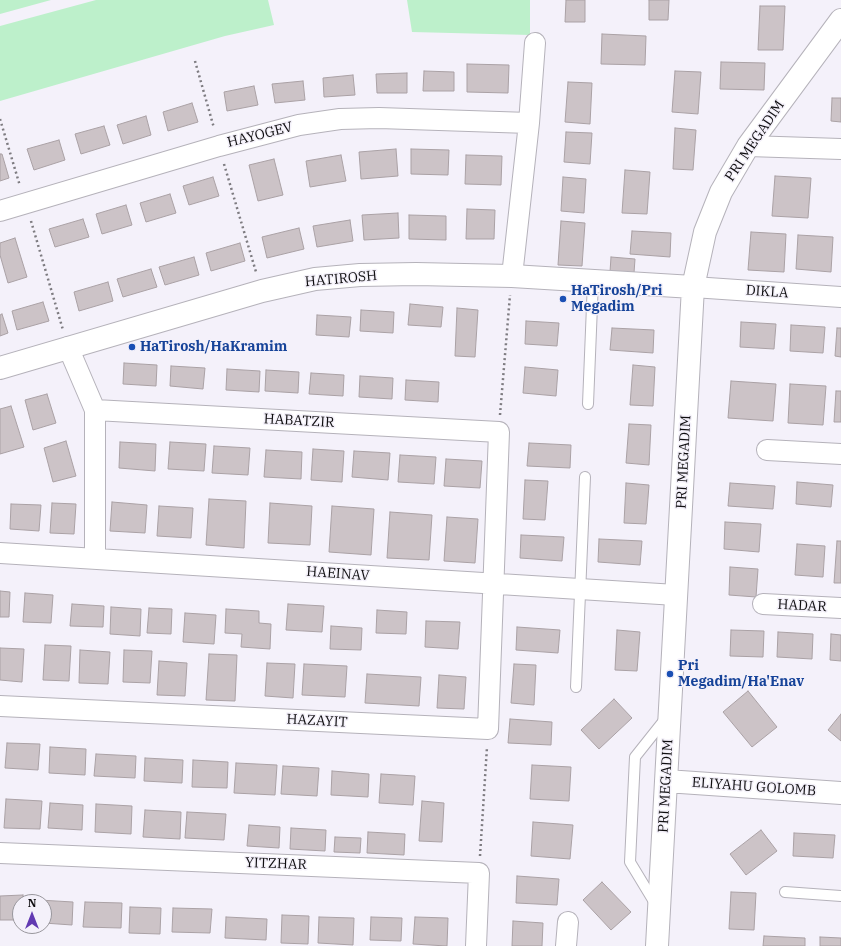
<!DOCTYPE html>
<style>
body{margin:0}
#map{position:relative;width:841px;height:946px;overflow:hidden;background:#f4f1fa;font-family:"IBM Plex Serif",serif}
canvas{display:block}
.north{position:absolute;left:12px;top:894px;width:40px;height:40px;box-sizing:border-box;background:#f4f1fa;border:1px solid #98969c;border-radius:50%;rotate:0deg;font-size:11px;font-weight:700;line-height:16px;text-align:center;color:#0f0e10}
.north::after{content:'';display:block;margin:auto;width:14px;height:18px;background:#623ab2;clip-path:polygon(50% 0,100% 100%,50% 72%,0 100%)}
</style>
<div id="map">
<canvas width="841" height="946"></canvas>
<div class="north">N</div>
</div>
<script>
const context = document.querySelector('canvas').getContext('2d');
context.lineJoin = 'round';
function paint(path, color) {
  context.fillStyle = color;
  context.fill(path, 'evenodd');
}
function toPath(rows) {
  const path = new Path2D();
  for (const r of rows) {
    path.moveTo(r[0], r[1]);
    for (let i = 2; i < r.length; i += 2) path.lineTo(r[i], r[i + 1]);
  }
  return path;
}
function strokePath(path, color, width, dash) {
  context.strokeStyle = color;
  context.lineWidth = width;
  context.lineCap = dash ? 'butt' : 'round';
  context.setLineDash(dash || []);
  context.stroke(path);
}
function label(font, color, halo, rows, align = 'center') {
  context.font = font + ' "IBM Plex Serif",serif';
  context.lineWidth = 3;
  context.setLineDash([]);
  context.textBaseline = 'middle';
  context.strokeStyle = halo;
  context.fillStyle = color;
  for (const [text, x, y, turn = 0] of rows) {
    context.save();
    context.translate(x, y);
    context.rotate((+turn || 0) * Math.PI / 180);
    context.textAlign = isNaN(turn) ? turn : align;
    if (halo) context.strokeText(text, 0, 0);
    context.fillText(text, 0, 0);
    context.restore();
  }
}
const green = toPath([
 [0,0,51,0,0,14],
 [96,0,268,0,274,25,225,36,0,101,0,26],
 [407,0,530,0,530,35,412,32]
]);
const building = toPath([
 [566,0,585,0,585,22,565,22,566,0],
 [649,0,669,0,668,20,649,20,649,0],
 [760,6,785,6,783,50,758,50,760,6],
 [602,34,646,36,645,65,601,64,602,34],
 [721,62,765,63,764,90,720,89,721,62],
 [467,64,509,65,508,93,467,92,467,64],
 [424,71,454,72,454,91,423,91,424,71],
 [675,71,701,72,698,114,672,112,675,71],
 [407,73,407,93,377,93,376,74,407,73],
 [353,75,355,95,324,97,323,78,353,75],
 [303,81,305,100,275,103,272,84,303,81],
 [568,82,592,83,590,124,565,122,568,82],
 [254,86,258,105,227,111,224,92,254,86],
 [832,98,841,98,841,122,831,121,832,98],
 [192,103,198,122,168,131,163,112,192,103],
 [146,116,151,135,123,144,117,125,146,116],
 [104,126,110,145,81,154,75,134,104,126],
 [675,128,696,130,693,170,673,169,675,128],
 [566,132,592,133,590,164,564,162,566,132],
 [59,140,65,160,34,170,27,149,59,140],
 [396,149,398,176,361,179,359,152,396,149],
 [411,149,449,150,448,175,411,174,411,149],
 [0,154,2,154,9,178,0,181,0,154],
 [341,155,346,181,310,187,306,161,341,155],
 [466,155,502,156,501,185,465,184,466,155],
 [274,159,283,195,258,201,249,165,274,159],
 [625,170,650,172,647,214,622,213,625,170],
 [775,176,811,178,808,218,772,216,775,176],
 [213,177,219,196,189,205,183,186,213,177],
 [563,177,586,179,584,213,561,211,563,177],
 [170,194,176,213,146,222,140,203,170,194],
 [126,205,132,225,102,234,96,214,126,205],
 [467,209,495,210,494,239,466,239,467,209],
 [398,213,399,238,364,240,362,215,398,213],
 [409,215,446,216,446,240,409,239,409,215],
 [83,219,89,237,55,247,49,229,83,219],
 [350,220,353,241,317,247,313,226,350,220],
 [561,221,585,223,582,266,558,265,561,221],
 [299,228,304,249,267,258,262,237,299,228],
 [632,231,671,233,670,257,630,254,632,231],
 [751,232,786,234,784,272,748,270,751,232],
 [798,235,833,237,831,272,796,269,798,235],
 [15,238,27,277,8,283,0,255,0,243,15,238],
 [240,243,245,261,211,271,206,253,240,243],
 [194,257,199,275,165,285,159,267,194,257],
 [611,257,635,259,634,273,610,272,611,257],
 [151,269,157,287,123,297,117,279,151,269],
 [108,282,113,301,79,311,74,292,108,282],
 [43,302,49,321,17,330,12,311,43,302],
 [410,304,443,307,441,327,408,325,410,304],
 [457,308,478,310,475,357,455,356,457,308],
 [361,310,394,312,393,333,360,331,361,310],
 [2,314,8,333,0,336,0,315,2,314],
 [317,315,351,317,349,337,316,335,317,315],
 [526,321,559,323,557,346,525,344,526,321],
 [741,322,776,324,774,349,740,347,741,322],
 [791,325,825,327,823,353,790,351,791,325],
 [612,328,654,330,653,353,610,350,612,328],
 [837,328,841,328,841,357,835,356,837,328],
 [124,363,157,365,156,386,123,384,124,363],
 [633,365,655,367,653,406,630,405,633,365],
 [171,366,205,368,203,389,170,386,171,366],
 [525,367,558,370,556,396,523,393,525,367],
 [227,369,260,371,259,392,226,390,227,369],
 [266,370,299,372,298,393,265,391,266,370],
 [311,373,344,375,343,396,309,394,311,373],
 [360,376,393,378,392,399,359,397,360,376],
 [406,380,439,382,438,402,405,400,406,380],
 [731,381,776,384,773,421,728,418,731,381],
 [790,384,826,386,823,425,788,423,790,384],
 [836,391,841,391,841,422,834,422,836,391],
 [47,394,56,423,33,430,25,400,47,394],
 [11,406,24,447,0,454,0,409,11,406],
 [629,424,651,425,649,465,626,463,629,424],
 [66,441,76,476,53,482,44,448,66,441],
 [120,442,156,444,155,471,119,468,120,442],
 [170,442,206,444,204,471,168,469,170,442],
 [529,443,571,445,570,468,527,466,529,443],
 [214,446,250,448,248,475,212,473,214,446],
 [313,449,344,451,342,482,311,480,313,449],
 [266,450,302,452,301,479,264,477,266,450],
 [354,451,390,453,388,480,352,477,354,451],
 [400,455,436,457,434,484,398,482,400,455],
 [446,459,482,461,480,488,444,486,446,459],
 [525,480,548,481,545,520,523,519,525,480],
 [797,482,833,485,831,507,796,504,797,482],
 [626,483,649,485,646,524,624,523,626,483],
 [730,483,775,486,773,509,728,506,730,483],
 [209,499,246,501,244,548,206,545,209,499],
 [112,502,147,505,145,533,110,531,112,502],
 [52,503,76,504,74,534,50,533,52,503],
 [270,503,312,506,310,545,268,543,270,503],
 [11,504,41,505,39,531,10,529,11,504],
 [159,506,193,508,191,538,157,536,159,506],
 [332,506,374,509,371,555,329,552,332,506],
 [390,512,432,515,429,560,387,558,390,512],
 [447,517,478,519,475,563,444,561,447,517],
 [725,522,761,524,759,552,724,549,725,522],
 [521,535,564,537,562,561,520,558,521,535],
 [599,539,642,541,640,565,598,562,599,539],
 [837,541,841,541,841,583,834,583,837,541],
 [797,544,825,546,823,577,795,575,797,544],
 [730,567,758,569,756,597,729,595,730,567],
 [0,591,10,592,9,617,0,617,0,591],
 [25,593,53,595,51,623,23,622,25,593],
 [72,604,104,606,103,627,70,626,72,604],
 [288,604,324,606,322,632,286,630,288,604],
 [111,607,141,609,140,636,110,634,111,607],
 [149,608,172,609,171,634,147,633,149,608],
 [226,609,259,611,259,623,271,624,270,649,241,647,242,634,225,633,226,609],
 [377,610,407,612,406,634,376,633,377,610],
 [185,613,216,615,214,644,183,642,185,613],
 [426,621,460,622,458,649,425,647,426,621],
 [331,626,362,628,361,650,330,649,331,626],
 [517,627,560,630,558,653,516,650,517,627],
 [617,630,640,632,637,671,615,670,617,630],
 [731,630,764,631,763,657,730,656,731,630],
 [778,632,813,634,812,659,777,657,778,632],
 [831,634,841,635,841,661,830,660,831,634],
 [45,645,71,646,69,681,43,680,45,645],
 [0,648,24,649,22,682,0,680,0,648],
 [80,650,110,652,108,684,79,683,80,650],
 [124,650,152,651,150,683,123,682,124,650],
 [209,654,237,655,235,701,206,700,209,654],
 [159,661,187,663,185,696,157,695,159,661],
 [267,663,295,664,293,698,265,696,267,663],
 [304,664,347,666,345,697,302,695,304,664],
 [514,664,536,665,534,705,511,703,514,664],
 [367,674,421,677,419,706,365,703,367,674],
 [439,675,466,677,464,709,437,708,439,675],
 [748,691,777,727,752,747,723,712,748,691],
 [614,699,632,718,599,749,581,730,614,699],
 [841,714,841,741,828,730,841,714],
 [510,719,552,722,551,745,508,743,510,719],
 [7,743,40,744,38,770,5,768,7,743],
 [50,747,86,749,85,775,49,773,50,747],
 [96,754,136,756,135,778,94,776,96,754],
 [145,758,183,760,182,783,144,781,145,758],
 [193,760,228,762,227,788,192,787,193,760],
 [236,763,277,765,275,795,234,793,236,763],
 [532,765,571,767,569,801,530,799,532,765],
 [283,766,319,768,317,796,281,794,283,766],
 [332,771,369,774,368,797,331,795,332,771],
 [381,774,415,776,413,805,379,803,381,774],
 [6,799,42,801,40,829,4,828,6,799],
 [422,801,444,803,442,842,419,841,422,801],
 [50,803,83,805,82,830,48,828,50,803],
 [96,804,132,806,131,834,95,832,96,804],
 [145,810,181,812,180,839,143,837,145,810],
 [187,812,226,814,224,840,185,838,187,812],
 [533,822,573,825,570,859,531,856,533,822],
 [249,825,280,827,279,848,247,846,249,825],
 [291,828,326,830,325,851,290,849,291,828],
 [761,830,777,851,746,875,730,854,761,830],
 [368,832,405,834,404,855,367,853,368,832],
 [794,833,835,835,833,858,793,856,794,833],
 [335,837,361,838,360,853,334,852,335,837],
 [517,876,559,879,557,905,516,903,517,876],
 [602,882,631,912,611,930,583,900,602,882],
 [731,892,756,893,754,930,729,929,731,892],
 [23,895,23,902,20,902,20,920,0,920,0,896,23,895],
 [39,900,73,902,72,925,44,923,44,902,39,902,39,900],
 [85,902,122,903,121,928,83,927,85,902],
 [130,907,161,908,160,934,129,933,130,907],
 [173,908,212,909,210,933,172,932,173,908],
 [282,915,309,916,308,944,281,943,282,915],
 [226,917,267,919,266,940,225,938,226,917],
 [319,917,354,918,353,945,318,943,319,917],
 [371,917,402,918,401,941,370,940,371,917],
 [415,917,448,918,447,946,413,944,415,917],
 [513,921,543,923,542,946,512,946,513,921],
 [764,936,805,938,805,946,763,946,764,936],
 [820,937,841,938,841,946,820,946,820,937]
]);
const path = toPath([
 [195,61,214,128],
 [0,119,20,186],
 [224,164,256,272],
 [31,221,63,330],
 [500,415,510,295],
 [480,856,487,747]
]);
const lane = toPath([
 [588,404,593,281],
 [576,687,585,477],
 [785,892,841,896],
 [656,905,630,862,635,757,666,718]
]);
const street = toPath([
 [748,146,841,149],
 [0,211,219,146,299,125,340,119,379,118,529,123],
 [512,276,529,123,535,43],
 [693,287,841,297],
 [68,347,95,410],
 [767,450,841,454],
 [0,553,676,595],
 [763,604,841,608],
 [0,706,488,729,499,432,95,410,95,558],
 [0,853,479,873,476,946],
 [566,946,568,922]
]);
const secondary = toPath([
 [0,368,262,291,315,279,360,275,416,274,512,276,693,287],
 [666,781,841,793],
 [657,946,693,287,705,232,721,192,748,146,841,20]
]);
const markers = [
 [563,299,4,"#1a4fb4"],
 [132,347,4,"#1a4fb4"],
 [670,674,4,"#1a4fb4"]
];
const streetNames = [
 ["HAYOGEV",260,135,-14],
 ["PRI MEGADIM",755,141,-56],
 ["HATIROSH",341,279,-5],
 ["DIKLA",767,292,4],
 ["HABATZIR",299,421,3],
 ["PRI MEGADIM",684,462,-87],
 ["HAEINAV",338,574,4],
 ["HADAR",802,606,3],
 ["HAZAYIT",317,721,3],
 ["PRI MEGADIM",666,786,-87],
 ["ELIYAHU GOLOMB",754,787,4],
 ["YITZHAR",276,864,2]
];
const transitNames = [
 ["HaTirosh/Pri",571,291],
 ["Megadim",571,307],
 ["HaTirosh/HaKramim",140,347],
 ["Pri",678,666],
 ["Megadim/Ha'Enav",678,682]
];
paint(green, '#bdf0cb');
paint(building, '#ccc3c7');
strokePath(building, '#aaa1a5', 1);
strokePath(lane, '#b5b2ba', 12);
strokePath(street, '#b5b2ba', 22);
strokePath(secondary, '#b5b2ba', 24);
strokePath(path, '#7e7c81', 2.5, [2, 3]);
strokePath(lane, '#fff', 10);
strokePath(street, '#fff', 20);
strokePath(secondary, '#fff', 22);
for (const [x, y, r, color] of markers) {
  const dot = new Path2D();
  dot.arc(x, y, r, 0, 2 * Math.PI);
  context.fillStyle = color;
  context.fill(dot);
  strokePath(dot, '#f4f1fa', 1.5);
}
label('14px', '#0f0e10', '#f4f1fa', streetNames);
label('bold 14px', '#164399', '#f4f1fa', transitNames, 'left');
</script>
